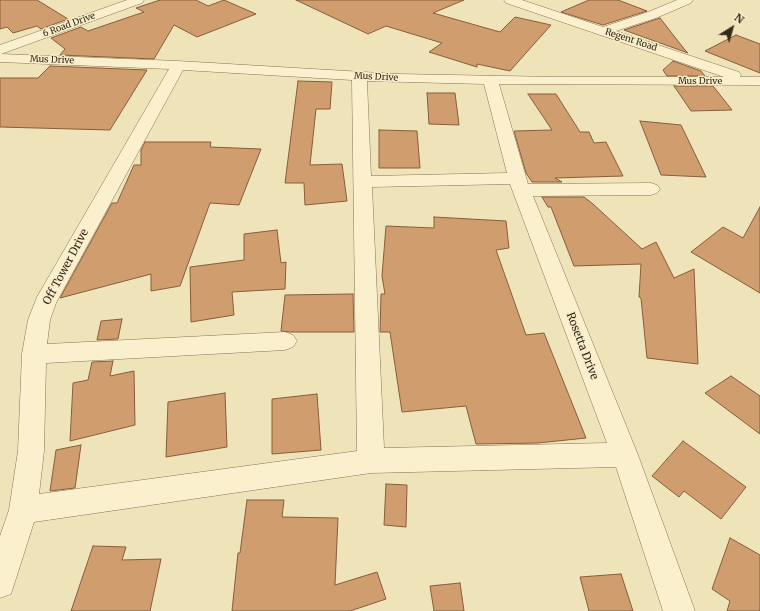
<!DOCTYPE html>
<style>
body{margin:0}
#map{position:relative;width:760px;height:611px;overflow:hidden;background:#efe3ba;font-family:Merriweather,serif}
canvas{display:block}
.north{position:absolute;left:712px;top:8px;width:40px;height:40px;-webkit-text-stroke:3px #f7edca;paint-order:stroke;rotate:37deg;font-size:11px;font-weight:700;line-height:16px;text-align:center;color:#35291a}
.north::after{content:'';display:block;margin:auto;width:14px;height:18px;background:#35291a;clip-path:polygon(50% 0,100% 100%,50% 72%,0 100%)}
</style>
<div id="map">
<canvas width="760" height="611"></canvas>
<div class="north">N</div>
</div>
<script>
const context = document.querySelector('canvas').getContext('2d');
context.lineJoin = 'round';
function paint(path, color) {
  context.fillStyle = color;
  context.fill(path, 'evenodd');
}
function toPath(rows) {
  const path = new Path2D();
  for (const r of rows) {
    path.moveTo(r[0], r[1]);
    for (let i = 2; i < r.length; i += 2) path.lineTo(r[i], r[i + 1]);
  }
  return path;
}
function strokePath(path, color, width, dash) {
  context.strokeStyle = color;
  context.lineWidth = width;
  context.lineCap = dash ? 'butt' : 'round';
  context.setLineDash(dash || []);
  context.stroke(path);
}
function label(font, color, halo, rows, align = 'center') {
  context.font = font + ' Merriweather,serif';
  context.lineWidth = 3;
  context.setLineDash([]);
  context.textBaseline = 'middle';
  context.strokeStyle = halo;
  context.fillStyle = color;
  for (const [text, x, y, turn = 0] of rows) {
    context.save();
    context.translate(x, y);
    context.rotate((+turn || 0) * Math.PI / 180);
    context.textAlign = isNaN(turn) ? turn : align;
    if (halo) context.strokeText(text, 0, 0);
    context.fillText(text, 0, 0);
    context.restore();
  }
}
const building = toPath([
 [0,0,37,0,68,19,41,29,37,26,13,33,7,27,0,29,0,0],
 [160,0,196,0,208,6,224,0,256,14,197,37,174,25,154,59,60,55,65,49,51,38,81,27,88,31,144,12,136,8,160,0],
 [296,0,464,0,433,13,500,32,515,17,551,25,510,71,477,64,477,67,429,52,442,43,386,26,368,34,296,0],
 [589,0,618,0,647,11,603,25,561,12,589,0],
 [660,18,685,50,688,53,624,30,660,18],
 [736,35,760,44,760,73,705,51,736,35],
 [673,61,701,71,705,76,667,76,663,70,673,61],
 [50,66,147,70,110,130,0,127,0,78,38,78,50,66],
 [298,81,332,82,330,109,316,109,310,165,342,164,347,201,305,205,304,183,285,183,298,81],
 [674,86,713,86,732,110,691,111,674,86],
 [427,93,455,93,459,125,429,124,427,93],
 [528,94,556,94,580,132,589,132,594,143,606,142,623,176,555,178,562,182,532,182,526,173,514,131,552,130,528,94],
 [640,121,681,125,706,177,661,175,640,121],
 [379,130,417,131,420,168,379,168,379,130],
 [145,142,211,142,210,147,261,149,239,205,210,203,180,286,151,291,151,274,60,298,112,203,117,203,134,165,141,165,141,150,145,142],
 [542,197,584,197,593,204,642,249,656,242,674,278,694,269,698,364,647,358,641,298,639,297,641,264,574,266,551,207,548,207,542,197],
 [760,207,760,293,691,252,723,227,743,238,760,207],
 [434,217,506,221,509,248,496,250,526,335,544,333,586,438,538,443,476,444,466,406,402,412,390,332,380,332,381,294,385,294,382,276,386,226,434,228,434,217],
 [277,230,281,263,286,262,285,289,232,292,234,315,191,322,190,267,244,260,244,234,277,230],
 [353,294,354,332,290,332,281,331,285,295,353,294],
 [122,319,118,339,97,340,101,321,122,319],
 [113,361,110,376,134,371,135,425,70,441,73,383,88,380,92,362,113,361],
 [731,376,760,396,760,434,705,393,731,376],
 [225,393,227,447,166,457,168,402,225,393],
 [317,394,321,450,272,454,272,399,317,394],
 [683,441,746,487,721,519,684,491,679,497,652,476,683,441],
 [81,445,75,488,50,491,56,450,81,445],
 [386,484,407,485,406,527,384,525,386,484],
 [247,500,284,500,282,517,338,518,335,585,377,572,386,599,350,611,232,611,238,553,240,553,247,500],
 [730,538,760,555,760,611,727,611,730,601,712,589,730,538],
 [93,546,126,547,122,560,161,559,150,611,71,611,93,546],
 [621,574,633,611,589,611,580,577,621,574],
 [460,583,464,611,434,611,430,586,460,583]
]);
const minor = toPath([
 [127,0,144,0,142,3,1,54,178,61,397,74,557,77,724,77,506,3,504,0,522,0,603,27,648,12,677,0,693,0,691,3,656,18,616,31,739,72,741,75,740,77,760,77,760,85,499,84,528,184,651,183,657,185,660,189,657,193,651,195,533,196,638,455,695,611,663,611,616,467,371,473,34,522,11,594,0,598,0,536,9,510,18,451,22,354,28,320,37,297,169,69,0,62,0,45,127,0],
 [183,70,352,80,357,451,39,494,44,451,46,363,285,350,293,347,297,341,293,335,285,332,47,344,50,320,56,303,183,70],
 [367,81,484,84,507,173,371,176,367,81],
 [510,184,607,443,384,448,372,187,510,184]
]);
const farStreetnames = [
 ["6 Road Drive",69,25,-20],
 ["Regent Road",631,40,18],
 ["Mus Drive",52,60,2],
 ["Mus Drive",376,77,3],
 ["Mus Drive",700,81]
];
const streetNames = [
 ["Off Tower Drive",66,267,-62],
 ["Rosetta Drive",582,346,69]
];
paint(building, '#d09e6e');
strokePath(building, '#875d39', 1);
strokePath(minor, '#867254', 1);
paint(minor, '#faf0cd');
label('9px', '#35291a', '#f7edca', farStreetnames);
label('11px', '#35291a', '#f7edca', streetNames);
</script>
